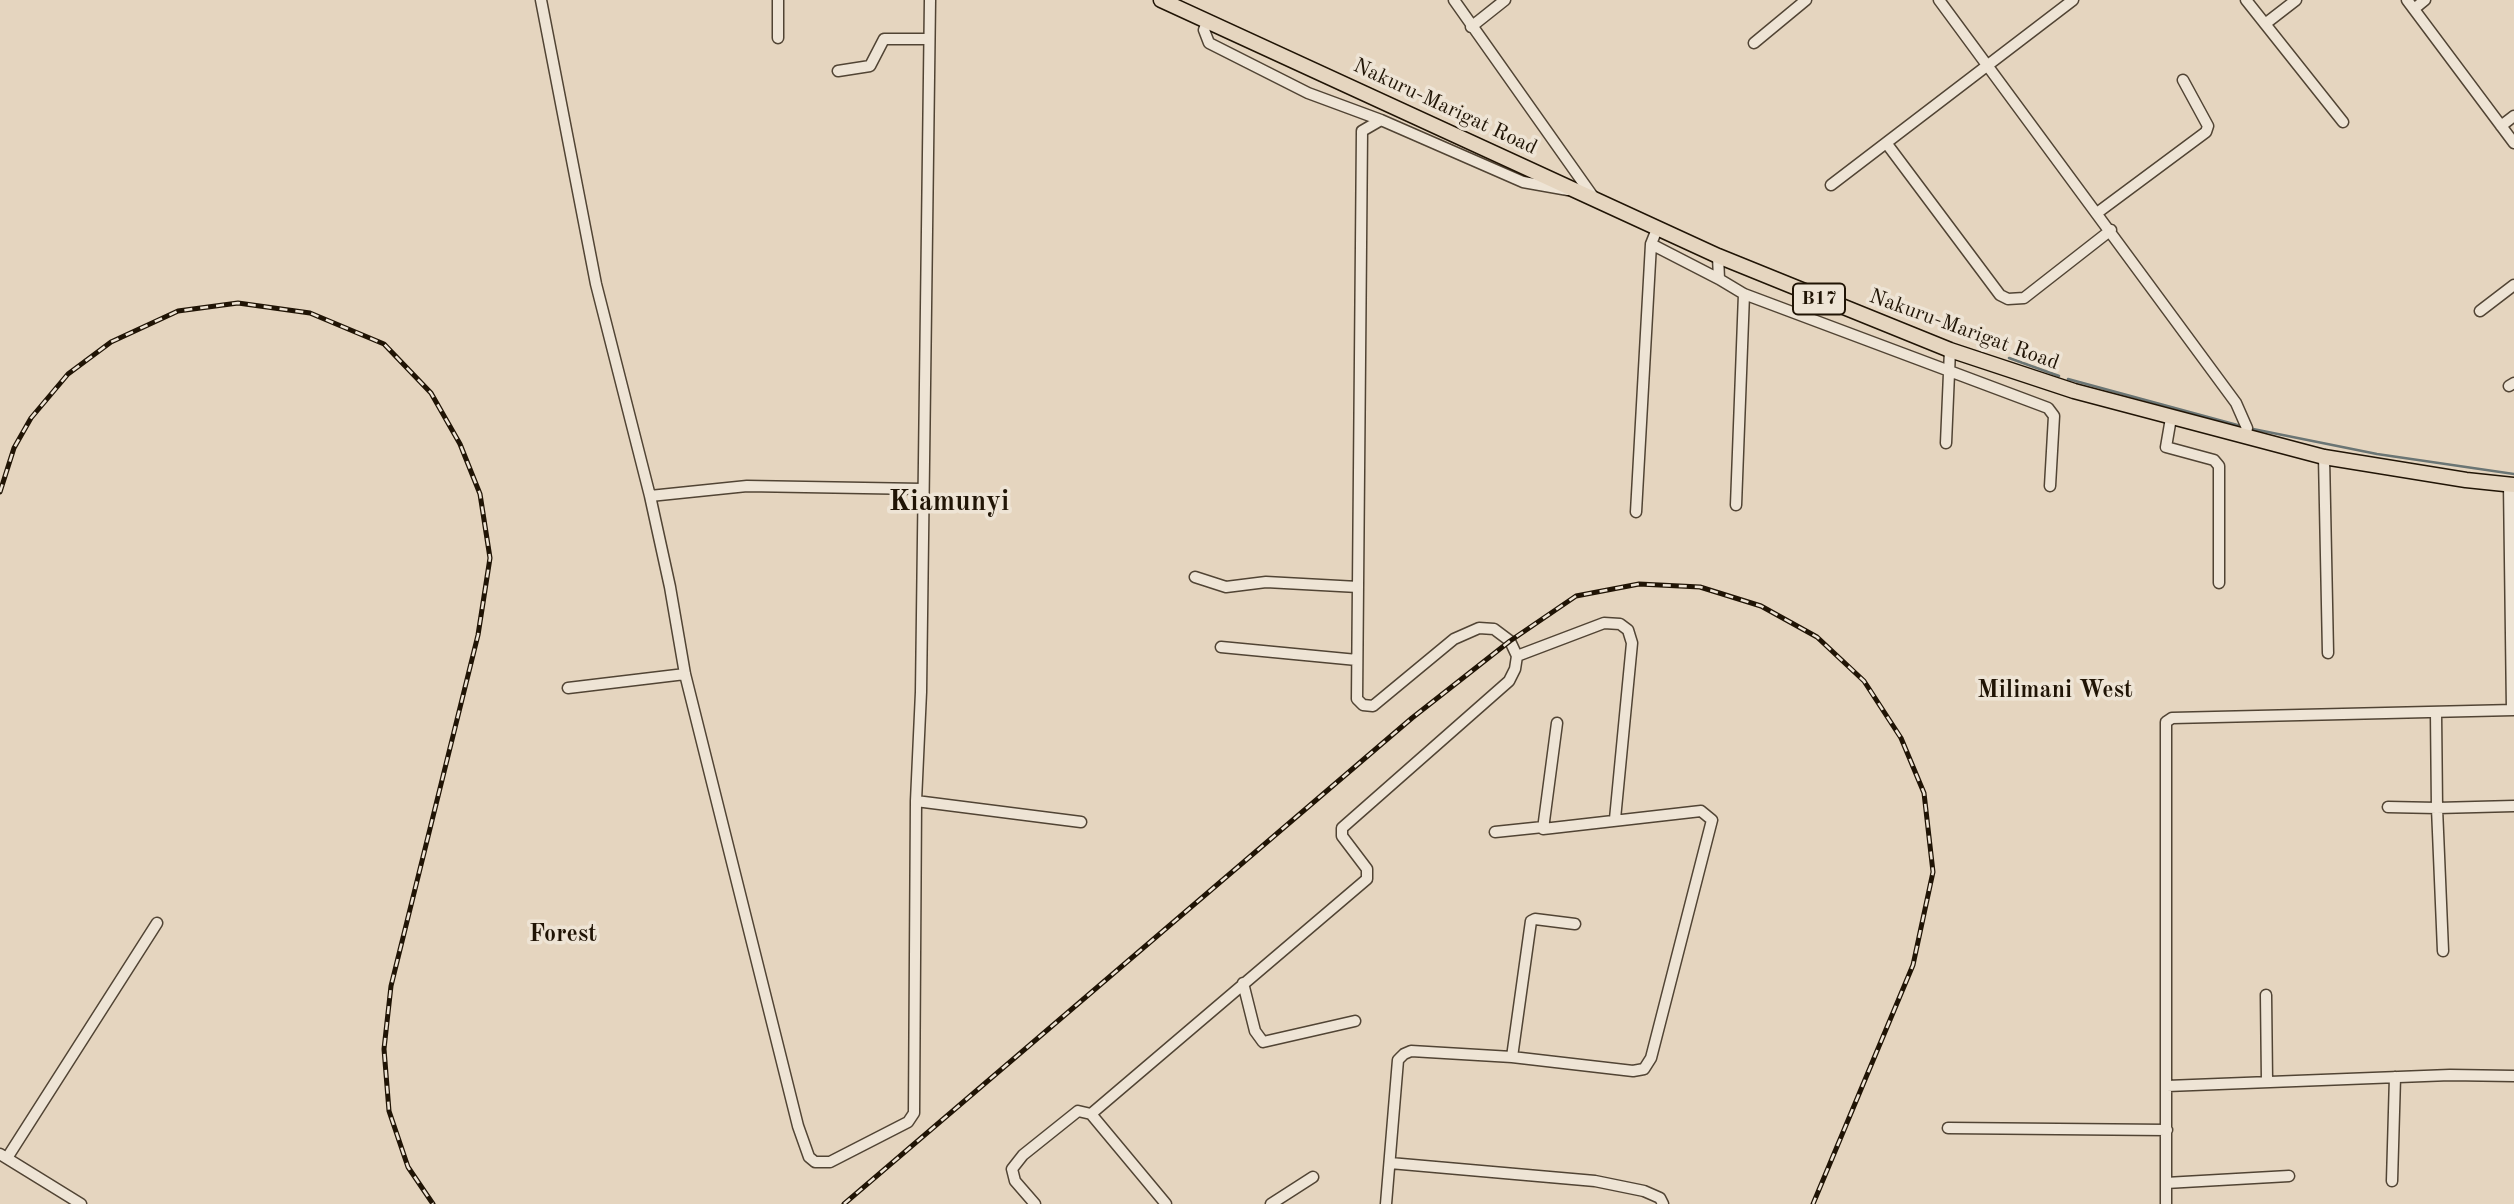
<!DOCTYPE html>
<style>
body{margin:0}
canvas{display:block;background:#e5d5bf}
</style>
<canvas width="2514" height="1204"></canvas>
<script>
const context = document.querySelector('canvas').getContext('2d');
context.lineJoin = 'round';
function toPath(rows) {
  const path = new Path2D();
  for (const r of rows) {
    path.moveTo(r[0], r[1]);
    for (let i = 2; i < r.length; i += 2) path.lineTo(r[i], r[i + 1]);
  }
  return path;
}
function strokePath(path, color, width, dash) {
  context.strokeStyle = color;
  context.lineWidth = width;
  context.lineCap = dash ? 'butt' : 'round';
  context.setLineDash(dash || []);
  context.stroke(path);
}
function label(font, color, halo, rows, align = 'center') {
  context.font = font + ' "Old Standard TT",serif';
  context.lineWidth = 7;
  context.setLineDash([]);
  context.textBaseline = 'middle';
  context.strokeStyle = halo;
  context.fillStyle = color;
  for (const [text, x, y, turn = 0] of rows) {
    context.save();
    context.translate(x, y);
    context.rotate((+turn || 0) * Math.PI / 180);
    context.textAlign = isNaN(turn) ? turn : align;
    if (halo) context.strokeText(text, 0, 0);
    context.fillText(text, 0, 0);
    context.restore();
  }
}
const stream = toPath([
 [2009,358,2059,376],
 [2068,379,2241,426],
 [2253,429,2377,454,2514,474]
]);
const minor = toPath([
 [541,0,596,284,650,496,670,587,685,674,798,1126,809,1157,815,1162,830,1162,908,1122,914,1113,916,801,921,692,930,0],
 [778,0,778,38],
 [1454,0,1594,198],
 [1939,0,2236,403,2247,428,2245,437],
 [2246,0,2343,122],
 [2407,0,2514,143],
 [2414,9,2425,0],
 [1207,22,1204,30,1209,43,1308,93,1381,120,1523,182,1568,190],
 [2265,24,2296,0],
 [1471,27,1505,0],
 [1754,43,1806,0],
 [838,71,870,66,884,39,927,39],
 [2501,126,2514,116],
 [1887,144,2000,295,2008,299,2024,298,2111,230],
 [1831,185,2073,0],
 [2097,213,2206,132,2208,126,2183,80],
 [1651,244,1719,279],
 [1718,256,1719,279,1744,294,2048,408,2054,416,2050,486],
 [2480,311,2514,285],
 [2509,386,2514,383],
 [2171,418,2166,447,2214,460,2219,466,2219,583],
 [1946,443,1950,350],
 [2324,457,2328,653],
 [2509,484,2512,710],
 [650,496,747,486,922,489],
 [1736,505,1744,294],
 [1636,512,1651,244,1657,229],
 [1195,577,1226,587,1266,582,1358,587],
 [1221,647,1357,660],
 [1517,656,1604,623,1620,624,1628,630,1632,643,1615,819],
 [568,688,685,674],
 [2436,713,2437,808,2514,806],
 [916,801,1081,822],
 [2388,807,2437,808,2443,951],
 [1495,832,1543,827],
 [1243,983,1255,1031,1263,1042,1355,1021],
 [2266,995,2267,1081],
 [1512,1057,1531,921,1535,919,1575,924],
 [2167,1086,2450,1075,2514,1076],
 [1948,1128,2167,1130],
 [0,1154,81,1204],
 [7,1158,157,923],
 [1390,1163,1595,1181,1644,1191,1660,1198,1663,1204],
 [2392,1181,2395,1077],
 [2166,1183,2289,1176],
 [1035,1204,1015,1181,1012,1169,1023,1155,1078,1111,1091,1114],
 [1166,1204,1091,1114,1367,879,1367,869,1342,836,1342,828,1509,681,1515,669,1517,656,1510,641,1494,629,1479,628,1454,639,1373,706,1363,705,1357,699,1362,131,1381,120],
 [1271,1204,1313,1177],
 [1386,1204,1398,1060,1404,1054,1411,1051,1512,1057,1633,1071,1644,1069,1651,1058,1712,820,1701,811,1543,829,1557,723],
 [2166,1204,2166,722,2172,718,2514,710]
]);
const major = toPath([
 [1161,0,1718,256,1950,350,2074,391,2324,457,2466,480,2514,485]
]);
const rail = toPath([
 [0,492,14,448,31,418,68,374,111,342,178,311,238,303,310,313,384,344,431,393,460,444,480,494,490,558,478,635,391,986,384,1049,389,1111,408,1167,433,1204],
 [844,1204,1412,718,1510,641,1576,596,1639,584,1700,587,1761,606,1817,637,1864,681,1901,738,1924,793,1933,872,1913,965,1813,1204]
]);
const shields = [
 [1819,299,52]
];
const shieldNames = [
 ["B17",1819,299]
];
const streetNames = [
 ["Nakuru-Marigat Road",1445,107,25],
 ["Nakuru-Marigat Road",1964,330,20]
];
const quarterNames = [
 ["Milimani West",2055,691],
 ["Forest",563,935]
];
const districtNames = [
 ["Kiamunyi",949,503]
];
strokePath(stream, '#6a7574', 2.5);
strokePath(minor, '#514434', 13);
strokePath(major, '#201405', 17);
strokePath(minor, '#eee4d5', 10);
strokePath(major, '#e5d5bf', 14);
strokePath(rail, '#201405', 5);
strokePath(rail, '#eee4d5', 2.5, [8]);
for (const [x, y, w] of shields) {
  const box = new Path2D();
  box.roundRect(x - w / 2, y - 15.5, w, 31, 5);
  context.fillStyle = '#eee4d5';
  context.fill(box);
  strokePath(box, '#201405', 2);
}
label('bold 19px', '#201405', null, shieldNames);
label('21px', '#201405', '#eee4d5', streetNames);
label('bold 24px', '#201405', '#eee4d5', quarterNames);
label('bold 28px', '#201405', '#eee4d5', districtNames);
</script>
